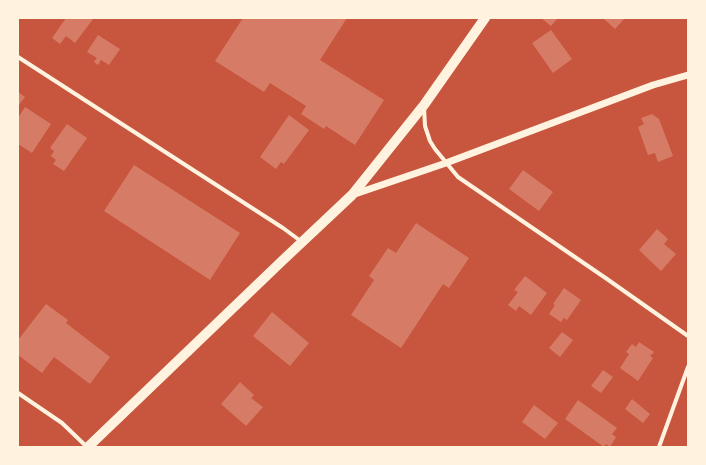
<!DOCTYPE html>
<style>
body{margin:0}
#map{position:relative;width:706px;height:465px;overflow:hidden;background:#c8553d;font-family:"Archivo Narrow",sans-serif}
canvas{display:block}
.frame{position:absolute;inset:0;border:19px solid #fff3e0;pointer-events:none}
</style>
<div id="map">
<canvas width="706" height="465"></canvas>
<div class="frame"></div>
</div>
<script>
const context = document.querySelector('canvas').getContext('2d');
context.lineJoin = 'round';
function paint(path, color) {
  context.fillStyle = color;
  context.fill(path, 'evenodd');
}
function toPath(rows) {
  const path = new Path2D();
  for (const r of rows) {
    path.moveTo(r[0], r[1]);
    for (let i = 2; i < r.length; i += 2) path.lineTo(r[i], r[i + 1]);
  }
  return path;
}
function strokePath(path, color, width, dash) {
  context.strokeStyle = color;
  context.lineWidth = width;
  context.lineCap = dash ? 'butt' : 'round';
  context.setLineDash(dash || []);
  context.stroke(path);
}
const building = toPath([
 [66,18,91,18,93,19,75,43,66,36,60,44,52,38],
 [243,18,347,18,320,60,384,100,355,145,326,126,324,129,301,114,306,106,270,83,264,92,215,61],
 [541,18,558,18,551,26],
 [603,18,625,18,615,29],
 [551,30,572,59,553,73,532,43],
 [98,35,120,49,109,65,101,60,98,65,94,62,97,58,87,52],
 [18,92,25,97,18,106],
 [25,107,51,124,32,153,18,144,18,118],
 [652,114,659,119,673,156,658,162,655,153,648,155,638,127,644,124,641,118],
 [289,115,309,130,284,164,281,162,276,169,260,157],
 [67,124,87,138,64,171,53,164,56,160,51,156,54,151,50,148],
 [134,165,240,233,210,280,104,211],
 [523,170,553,192,539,211,509,189],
 [416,223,469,258,449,288,443,284,401,348,351,315,374,280,369,276,388,248,396,253],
 [657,229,668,239,664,244,676,254,661,271,639,250],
 [525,276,547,293,531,315,519,306,516,311,508,305,518,292,514,290],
 [564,288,581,300,567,320,564,318,561,322,549,314,555,305,553,304],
 [46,304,68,320,66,323,110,357,90,384,54,357,42,373,18,355,18,340],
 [272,312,309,343,290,366,253,336],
 [562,332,573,340,560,357,549,348],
 [639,342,654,352,650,356,653,358,638,381,620,368,629,354,626,352,632,344,636,347],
 [603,370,613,377,601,393,591,386],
 [240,382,254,395,251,398,263,407,246,426,221,404],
 [632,399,650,414,643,423,625,409],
 [578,400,617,428,612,434,616,437,610,447,606,444,604,447,565,419],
 [534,405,558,423,545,439,522,422]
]);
const minor = toPath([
 [18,57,283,228,302,242],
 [424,107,425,126,430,141,435,149,458,177,607,279,688,336],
 [18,393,62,423,87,447],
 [659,447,688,367]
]);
const tertiary = toPath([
 [352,195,446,163,653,85,688,75]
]);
const primary = toPath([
 [88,447,283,260,352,195,424,105,485,18]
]);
paint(building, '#d67c66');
strokePath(minor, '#fff3e0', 4);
strokePath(tertiary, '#fff3e0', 7);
strokePath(primary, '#fff3e0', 10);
</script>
